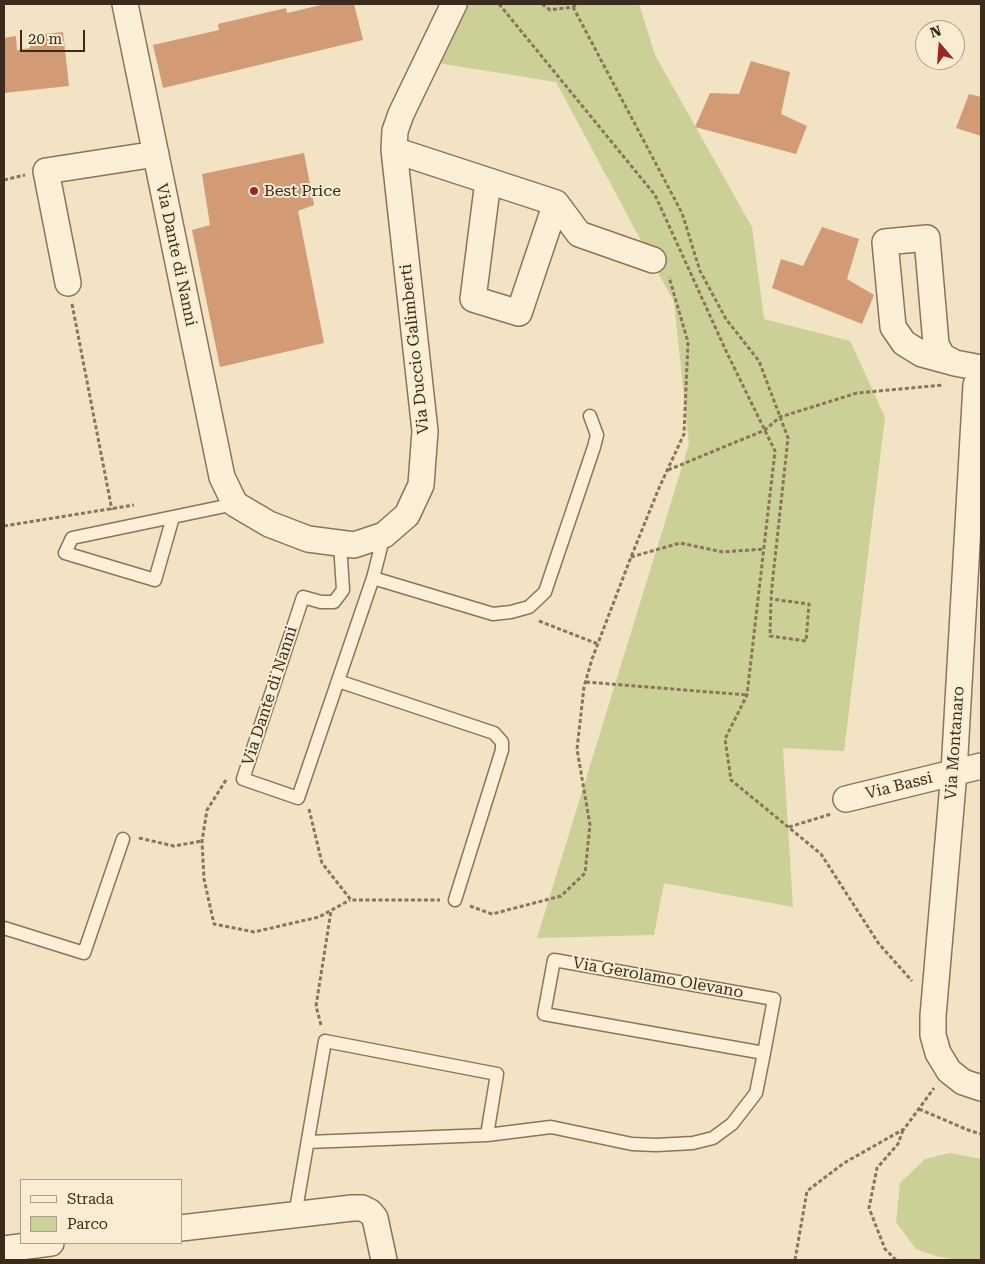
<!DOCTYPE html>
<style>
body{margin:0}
#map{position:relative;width:985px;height:1264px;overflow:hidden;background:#f1e3c3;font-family:"Roboto Serif",serif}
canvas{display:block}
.frame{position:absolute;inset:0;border:5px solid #3b2b1d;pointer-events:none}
.legend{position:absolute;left:20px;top:1179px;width:162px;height:65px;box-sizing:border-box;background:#f8edd3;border:1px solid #ac9f8a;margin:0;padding:6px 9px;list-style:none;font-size:15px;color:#3b2b1d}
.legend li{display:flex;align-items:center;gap:10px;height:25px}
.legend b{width:25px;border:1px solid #ac9f8a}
.north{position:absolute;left:915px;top:20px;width:50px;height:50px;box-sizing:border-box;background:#f8edd3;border:1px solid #ac9f8a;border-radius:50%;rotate:342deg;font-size:14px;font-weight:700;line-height:20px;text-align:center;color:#3b2b1d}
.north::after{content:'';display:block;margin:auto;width:18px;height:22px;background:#a02426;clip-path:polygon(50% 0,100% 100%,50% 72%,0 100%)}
.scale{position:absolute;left:20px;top:30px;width:65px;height:22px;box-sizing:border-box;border:2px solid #3b2b1d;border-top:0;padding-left:6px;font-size:15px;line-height:18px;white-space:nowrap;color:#3b2b1d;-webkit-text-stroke:4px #f8edd3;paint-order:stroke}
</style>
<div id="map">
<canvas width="985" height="1264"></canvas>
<div class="frame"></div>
<ul class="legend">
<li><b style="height:6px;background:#fbf0d7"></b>Strada</li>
<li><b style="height:14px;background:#cad096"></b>Parco</li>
</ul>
<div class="north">N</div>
<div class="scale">20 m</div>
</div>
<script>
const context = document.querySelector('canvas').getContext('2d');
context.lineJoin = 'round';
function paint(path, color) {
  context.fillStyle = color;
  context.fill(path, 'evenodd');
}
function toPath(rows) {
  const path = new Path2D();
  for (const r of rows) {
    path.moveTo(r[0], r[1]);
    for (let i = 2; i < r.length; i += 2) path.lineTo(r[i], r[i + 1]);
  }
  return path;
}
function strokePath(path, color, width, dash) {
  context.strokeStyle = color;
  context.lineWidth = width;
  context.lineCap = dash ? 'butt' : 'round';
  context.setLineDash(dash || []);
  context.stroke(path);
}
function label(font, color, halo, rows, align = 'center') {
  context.font = font + ' "Roboto Serif",serif';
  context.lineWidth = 4;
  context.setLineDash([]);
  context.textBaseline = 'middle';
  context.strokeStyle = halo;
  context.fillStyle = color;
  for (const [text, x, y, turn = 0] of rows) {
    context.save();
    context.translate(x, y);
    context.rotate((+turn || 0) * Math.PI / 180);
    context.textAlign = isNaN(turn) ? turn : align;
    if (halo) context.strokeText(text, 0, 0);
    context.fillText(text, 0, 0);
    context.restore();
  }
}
const green = toPath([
 [453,4,639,4,655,55,752,227,764,319,850,341,885,417,844,751,783,748,793,907,664,883,654,935,537,938,689,444,674,302,556,82,426,61],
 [950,1153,981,1159,981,1260,958,1260,936,1256,916,1249,896,1222,900,1183,925,1159]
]);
const building = toPath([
 [325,4,354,4,363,40,163,88,153,45,219,30,218,24,286,8,287,13],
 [63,32,69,86,4,93,4,38,16,36,17,50,30,48,28,36],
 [751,61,790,72,781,114,807,126,796,154,695,127,710,93,739,94],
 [969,94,981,97,981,136,956,128],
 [304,153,314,205,298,211,324,343,220,367,192,230,210,225,202,174],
 [822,227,859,239,847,279,874,295,862,324,772,288,781,259,803,266]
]);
const path = toPath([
 [499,4,655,195,727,353,775,451,747,695,725,739,731,780,821,854,879,944,912,981],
 [542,4,550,10,573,7,577,4],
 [573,7,682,213,700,271,726,319,759,361,788,438,772,586,771,599,770,636,806,641,809,604,771,599],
 [4,180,25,175],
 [72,304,112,510],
 [668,470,765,430,780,417,857,393,943,385],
 [4,526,134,505],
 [631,557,680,543,723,552,764,549],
 [539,621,598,644],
 [586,682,747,695],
 [226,780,207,810,202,841,204,879,214,924,254,932,319,917,350,900],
 [309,809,322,863,351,900,440,900],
 [789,827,831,814],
 [139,838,174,846,202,841],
 [470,906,492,914,561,896,585,873,590,825,577,749,584,687,592,659,631,557,659,488,684,434,688,342,669,277],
 [321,1025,316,1006,331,911],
 [919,1109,968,1130,981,1134],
 [795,1260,807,1191,844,1163,904,1129,934,1088],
 [896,1260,885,1249,869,1208,877,1168,898,1144,903,1130]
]);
const service = toPath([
 [173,517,155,580,65,553,72,538,235,504],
 [340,543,343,590,334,602,321,602,303,597,243,779,298,798,373,578,384,535],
 [373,578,493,614,511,612,529,607,545,592,594,447,597,435,590,416],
 [338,681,494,733,502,742,502,750,455,900],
 [4,928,84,953,123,839],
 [308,1142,487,1135,551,1127,632,1144,656,1145,693,1143,713,1138,732,1124,756,1093,764,1053,774,999,554,960,544,1014,764,1053],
 [295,1215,325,1041,497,1074,487,1135]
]);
const minor = toPath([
 [125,4,222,477,235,504,269,524,308,539,354,545,384,535,407,515,421,485,425,431,394,150,395,131,401,114,454,4],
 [394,150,556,203,579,234,653,260],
 [488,181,473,299,519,313,556,203],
 [68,283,46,171,156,154],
 [955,363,942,356,936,344,927,238,885,242,893,327,904,343,922,354,955,363,981,368],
 [981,375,976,385,954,772,933,1016,933,1035,938,1053,949,1071,963,1082,981,1088],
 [846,799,981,766],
 [181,1228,352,1208,362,1208,370,1212,375,1218,384,1260],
 [4,1249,51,1243]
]);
const markers = [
 [254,191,5,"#a02426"]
];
const poiNames = [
 ["Best Price",264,191]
];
const streetNames = [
 ["Via Dante di Nanni",176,255,78],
 ["Via Duccio Galimberti",415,349,-96],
 ["Via Dante di Nanni",270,696,-72],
 ["Via Montanaro",955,743,-86],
 ["Via Bassi",899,786,-14],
 ["Via Gerolamo Olevano",658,978,10]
];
paint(green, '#cad096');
paint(building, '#d29b76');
strokePath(service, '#8d7358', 15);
strokePath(minor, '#8d7358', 28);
strokePath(path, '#8d7358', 3, [4, 2.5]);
strokePath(service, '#fbf0d7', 12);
strokePath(minor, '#fbf0d7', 25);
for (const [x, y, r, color] of markers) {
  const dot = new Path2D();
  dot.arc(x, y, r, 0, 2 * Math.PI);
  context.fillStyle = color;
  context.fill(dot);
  strokePath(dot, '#f8edd3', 2);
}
label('16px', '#3b2b1d', '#f8edd3', poiNames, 'left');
label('16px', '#3b2b1d', '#f8edd3', streetNames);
</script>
